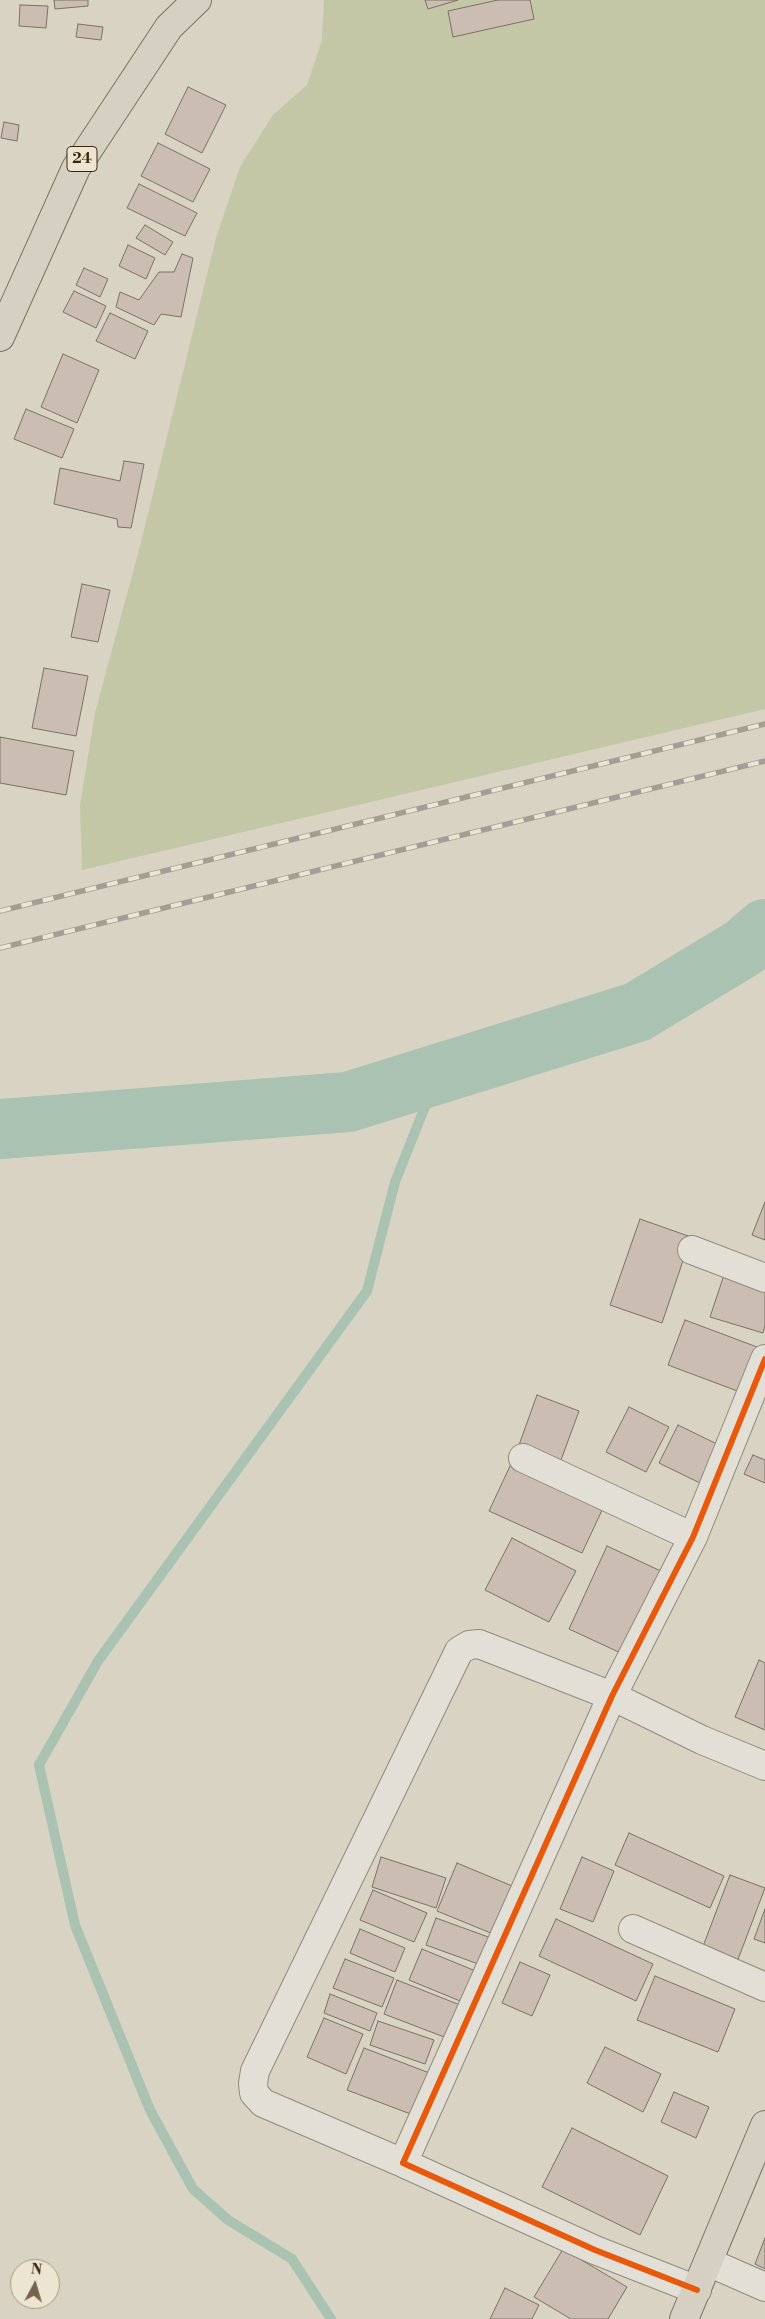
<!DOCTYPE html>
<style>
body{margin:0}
#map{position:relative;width:765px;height:2319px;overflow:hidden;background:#d8d3c2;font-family:"Libre Bodoni",serif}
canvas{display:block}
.north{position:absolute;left:10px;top:2259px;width:50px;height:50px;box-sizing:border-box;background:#ece5d2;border:1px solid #a69981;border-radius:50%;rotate:6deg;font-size:14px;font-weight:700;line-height:20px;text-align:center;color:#3c2607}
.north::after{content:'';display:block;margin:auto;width:18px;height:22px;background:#736348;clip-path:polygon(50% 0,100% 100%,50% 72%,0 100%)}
</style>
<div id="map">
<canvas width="765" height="2319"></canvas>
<div class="north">N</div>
</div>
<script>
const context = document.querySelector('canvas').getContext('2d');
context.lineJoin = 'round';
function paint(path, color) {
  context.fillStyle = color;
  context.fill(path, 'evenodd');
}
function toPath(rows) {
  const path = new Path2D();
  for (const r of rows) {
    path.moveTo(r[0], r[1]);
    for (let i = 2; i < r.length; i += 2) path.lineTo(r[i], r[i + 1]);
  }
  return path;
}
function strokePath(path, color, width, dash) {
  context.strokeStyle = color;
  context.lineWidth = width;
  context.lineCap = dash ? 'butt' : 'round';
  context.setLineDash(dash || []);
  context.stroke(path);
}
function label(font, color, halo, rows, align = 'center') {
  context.font = font + ' "Libre Bodoni",serif';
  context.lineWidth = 4.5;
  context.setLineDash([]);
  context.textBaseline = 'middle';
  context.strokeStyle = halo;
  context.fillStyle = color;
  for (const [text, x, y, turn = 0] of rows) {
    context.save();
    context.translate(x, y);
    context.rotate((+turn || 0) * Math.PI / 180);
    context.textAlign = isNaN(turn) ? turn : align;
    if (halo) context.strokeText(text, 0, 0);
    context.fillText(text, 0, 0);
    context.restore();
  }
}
const green = toPath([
 [324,0,765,0,765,709,82,870,80,805,95,713,140,546,216,238,240,167,273,115,307,85,322,40]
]);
const stream = toPath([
 [331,2319,292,2259,228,2220,193,2189,150,2110,75,1925,39,1765,98,1661,367,1291,395,1182,438,1074]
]);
const river = toPath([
 [0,1129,348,1102,637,1012,743,948,765,929]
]);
const building = toPath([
 [54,0,88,0,88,6,55,9,54,0],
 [425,0,458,0,428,9,425,0],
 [498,0,530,0,534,19,453,37,448,11,498,0],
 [20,5,48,6,46,28,19,26,20,5],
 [78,24,103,27,101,40,76,37,78,24],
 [188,87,226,105,202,153,165,134,188,87],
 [4,122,19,125,17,141,1,138,4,122],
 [158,143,210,169,193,202,141,176,158,143],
 [139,184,197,213,185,236,127,208,139,184],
 [145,225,173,242,165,255,136,238,145,225],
 [128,245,155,258,146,279,119,266,128,245],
 [182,254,193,258,181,317,161,314,154,325,116,307,120,292,139,300,159,272,174,272,182,254],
 [84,268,108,279,100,297,76,285,84,268],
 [74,291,106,306,96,328,63,312,74,291],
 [110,313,148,331,135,359,96,341,110,313],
 [63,354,99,370,77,423,41,407,63,354],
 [26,409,74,429,62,458,14,439,26,409],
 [124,461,144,464,131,528,118,527,117,519,54,504,60,468,120,481,124,461],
 [82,584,110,590,98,642,71,637,82,584],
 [44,668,88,676,76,736,32,728,44,668],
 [0,737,74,751,66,795,0,783,0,737],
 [765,1202,765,1240,752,1235,765,1202],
 [640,1219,691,1237,662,1323,610,1305,640,1219],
 [725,1272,765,1285,765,1325,763,1333,710,1317,725,1272],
 [685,1320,765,1350,748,1395,668,1365,685,1320],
 [537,1395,579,1411,561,1460,519,1445,537,1395],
 [629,1407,669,1427,646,1472,606,1452,629,1407],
 [678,1425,721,1446,702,1484,659,1463,678,1425],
 [753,1455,765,1460,765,1483,744,1474,753,1455],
 [511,1464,604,1506,582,1553,489,1511,511,1464],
 [512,1538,576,1571,549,1622,485,1590,512,1538],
 [607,1546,663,1572,625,1655,569,1629,607,1546],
 [759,1660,765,1663,765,1730,735,1717,759,1660],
 [629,1833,724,1876,710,1908,615,1865,629,1833],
 [381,1857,446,1878,436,1908,372,1887,381,1857],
 [582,1857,614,1871,593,1922,560,1909,582,1857],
 [457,1863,517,1888,498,1936,437,1911,457,1863],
 [730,1875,765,1888,737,1962,702,1949,730,1875],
 [373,1890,427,1913,414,1942,360,1920,373,1890],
 [765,1909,765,1943,754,1939,765,1909],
 [436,1918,491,1938,481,1965,426,1945,436,1918],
 [556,1919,653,1964,636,2001,539,1956,556,1919],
 [360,1929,405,1948,395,1972,350,1953,360,1929],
 [422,1949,478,1972,465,2003,409,1980,422,1949],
 [345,1959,394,1978,382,2007,333,1988,345,1959],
 [520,1962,550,1975,532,2016,502,2003,520,1962],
 [655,1976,735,2009,718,2052,637,2020,655,1976],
 [397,1980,465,2007,452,2040,384,2014,397,1980],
 [330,1994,377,2013,370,2031,324,2013,330,1994],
 [324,2018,363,2034,346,2074,307,2057,324,2018],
 [378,2021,434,2040,425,2064,370,2045,378,2021],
 [605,2047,661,2074,643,2112,587,2083,605,2047],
 [364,2048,432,2074,416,2116,347,2090,364,2048],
 [674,2092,709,2107,696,2138,661,2122,674,2092],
 [572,2128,668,2176,640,2235,542,2187,572,2128],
 [765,2238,765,2269,755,2264,765,2238],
 [563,2249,627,2287,608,2319,571,2319,534,2297,563,2249],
 [505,2288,539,2305,532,2319,490,2319,505,2288]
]);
const minor = toPath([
 [692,1250,765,1278],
 [523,1458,693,1537],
 [633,1929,765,1987],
 [403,2163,263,2103,254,2093,253,2083,255,2071,459,1651,469,1645,479,1644,612,1696,702,1740,765,1766],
 [708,2262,765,2287],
 [697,2290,595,2250,403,2163,612,1696,693,1537,765,1359]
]);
const major = toPath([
 [684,2319,765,2125]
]);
const highway = toPath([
 [0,337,76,168,169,27,197,0]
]);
const rail = toPath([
 [0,911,765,724],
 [0,948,765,761]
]);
const cycleway = toPath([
 [697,2290,595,2250,403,2163,612,1696,693,1537,765,1359]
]);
const shields = [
 [82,159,30]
];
const shieldNames = [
 ["24",82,159]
];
paint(green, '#c3c7a6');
strokePath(stream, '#a9c2b2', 10);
strokePath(river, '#a9c2b2', 60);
paint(building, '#cbbdb2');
strokePath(building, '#797264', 1);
strokePath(minor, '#908a7d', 30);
strokePath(major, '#797264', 30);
strokePath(highway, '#797264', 30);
strokePath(minor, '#e2dfd6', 28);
strokePath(major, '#d5d0c2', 28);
strokePath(highway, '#d5d0c2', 28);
strokePath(rail, '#a39e95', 5.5);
strokePath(rail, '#ece5d2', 4, [11]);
strokePath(cycleway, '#e8590c', 6);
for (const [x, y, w] of shields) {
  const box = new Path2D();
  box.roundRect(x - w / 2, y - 12.5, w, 25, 4);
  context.fillStyle = '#ece5d2';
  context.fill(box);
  strokePath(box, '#3c2607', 1);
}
label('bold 15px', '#3c2607', null, shieldNames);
</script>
